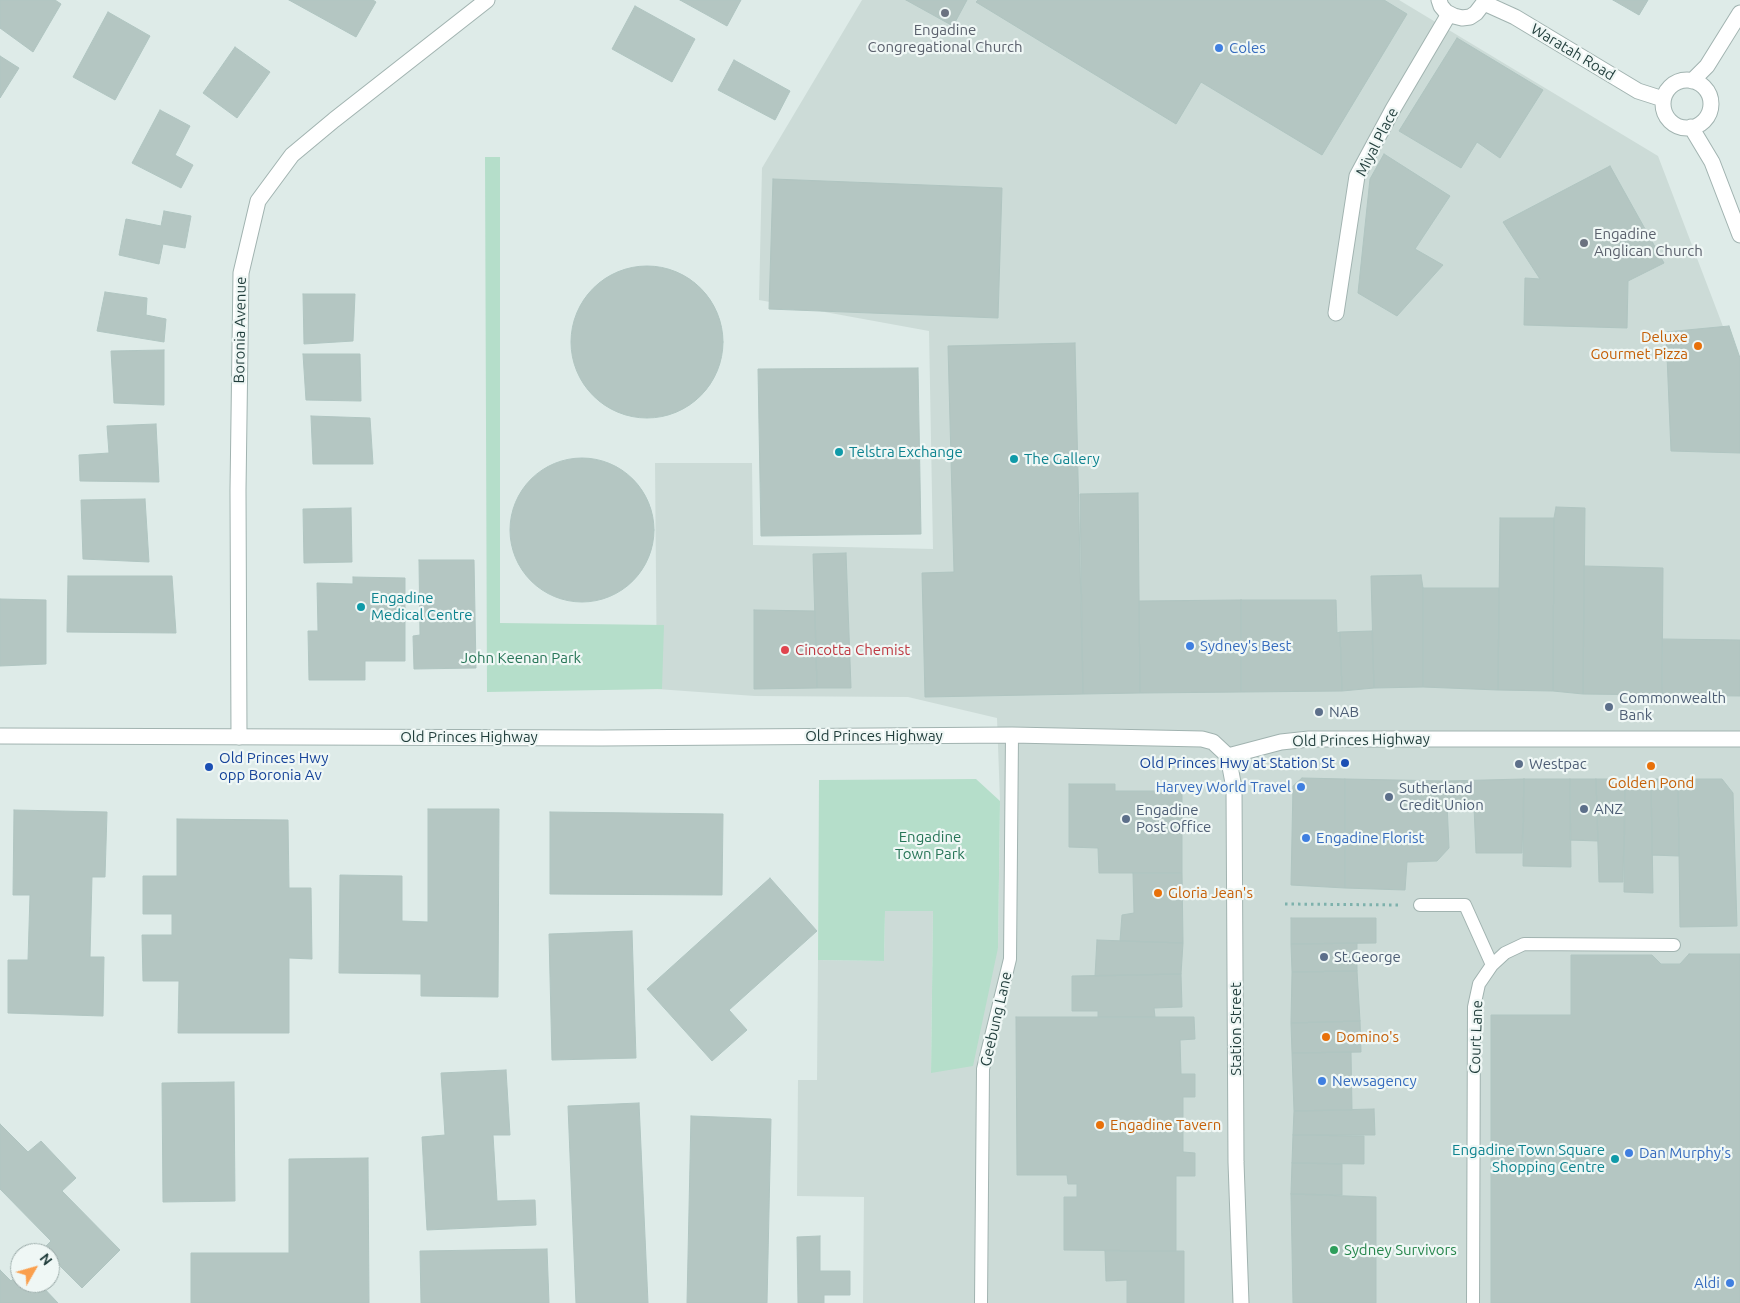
<!DOCTYPE html>
<style>
body{margin:0}
#map{position:relative;width:1740px;height:1303px;overflow:hidden;background:#deebe8;font-family:Ubuntu,sans-serif}
canvas{display:block}
.north{position:absolute;left:10px;top:1243px;width:50px;height:50px;box-sizing:border-box;background:#eff7f5;border:1px solid #9cacaa;border-radius:50%;rotate:52deg;font-size:14px;font-weight:700;line-height:20px;text-align:center;color:#1f3c3a}
.north::after{content:'';display:block;margin:auto;width:18px;height:22px;background:#fa9f4d;clip-path:polygon(50% 0,100% 100%,50% 72%,0 100%)}
</style>
<div id="map">
<canvas width="1740" height="1303"></canvas>
<div class="north">N</div>
</div>
<script>
const context = document.querySelector('canvas').getContext('2d');
context.lineJoin = 'round';
function paint(path, color) {
  context.fillStyle = color;
  context.fill(path, 'evenodd');
}
function toPath(rows) {
  const path = new Path2D();
  for (const r of rows) {
    if (r.length === 3) {
      path.moveTo(r[0] + r[2], r[1]);
      path.arc(r[0], r[1], r[2], 0, 2 * Math.PI);
      continue;
    }
    path.moveTo(r[0], r[1]);
    for (let i = 2; i < r.length; i += 2) path.lineTo(r[i], r[i + 1]);
  }
  return path;
}
function strokePath(path, color, width, dash) {
  context.strokeStyle = color;
  context.lineWidth = width;
  context.lineCap = dash ? 'butt' : 'round';
  context.setLineDash(dash || []);
  context.stroke(path);
}
function label(font, color, halo, rows, align = 'center') {
  context.font = font + ' Ubuntu,sans-serif';
  context.lineWidth = 4.5;
  context.setLineDash([]);
  context.textBaseline = 'middle';
  context.strokeStyle = halo;
  context.fillStyle = color;
  for (const [text, x, y, turn = 0] of rows) {
    context.save();
    context.translate(x, y);
    context.rotate((+turn || 0) * Math.PI / 180);
    context.textAlign = isNaN(turn) ? turn : align;
    if (halo) context.strokeText(text, 0, 0);
    context.fillText(text, 0, 0);
    context.restore();
  }
}
const built = toPath([
 [862,0,1399,0,1658,156,1740,371,1740,1303,863,1303,864,1197,797,1196,798,1080,817,1080,818,960,884,961,885,911,933,911,931,1072,998,948,1000,801,997,718,908,697,755,696,657,689,655,463,752,463,753,545,933,549,929,331,759,300,762,168]
]);
const green = toPath([
 [485,157,500,157,500,623,664,625,662,689,487,692],
 [976,779,1000,801,998,948,973,1066,931,1073,933,911,885,911,884,961,818,960,819,780]
]);
const building = toPath([
 [0,0,55,0,61,4,33,52,0,28,0,0],
 [289,0,373,0,376,2,356,37,289,0],
 [680,0,741,0,727,26,680,0],
 [906,0,967,0,953,26,906,0],
 [978,0,1384,0,1407,14,1322,155,1201,82,1176,124,976,2,978,0],
 [1613,0,1648,0,1639,15,1613,0],
 [635,6,695,39,672,82,612,49,635,6],
 [108,12,150,36,115,100,73,77,108,12],
 [1457,38,1543,90,1500,158,1477,142,1461,168,1399,131,1457,38],
 [235,47,270,72,237,118,203,93,235,47],
 [0,56,19,68,0,98,0,56],
 [734,60,790,91,775,120,718,90,734,60],
 [160,110,190,126,175,155,193,165,181,188,132,163,160,110],
 [1384,154,1450,196,1415,249,1443,265,1397,316,1358,293,1370,179,1384,154],
 [1610,166,1664,263,1628,281,1627,328,1524,325,1525,278,1540,279,1503,222,1610,166],
 [773,179,1002,188,998,318,769,309,773,179],
 [164,211,191,216,185,248,163,244,159,264,119,255,126,219,161,226,164,211],
 [647,342,76],
 [105,292,147,298,146,315,166,319,164,342,97,331,105,292],
 [303,294,355,294,353,341,304,344,303,294],
 [1729,326,1740,358,1740,453,1671,451,1666,332,1729,326],
 [1075,343,1083,694,925,697,922,573,954,572,948,346,1075,343],
 [164,350,164,405,114,403,111,351,164,350],
 [303,354,360,354,361,401,306,400,303,354],
 [918,368,921,534,761,536,758,369,918,368],
 [311,416,370,418,373,464,313,464,311,416],
 [156,424,159,482,80,481,79,455,109,453,107,426,156,424],
 [582,530,72],
 [1138,493,1140,693,1083,694,1080,494,1138,493],
 [145,499,149,562,83,559,81,500,145,499],
 [1556,507,1585,508,1583,694,1553,691,1554,518,1556,507],
 [351,508,352,562,304,563,303,509,351,508],
 [1500,518,1554,518,1553,691,1498,690,1500,518],
 [846,553,851,688,817,688,813,554,846,553],
 [419,560,474,560,476,668,414,669,413,636,420,635,419,560],
 [1584,566,1663,568,1662,695,1583,694,1584,566],
 [1421,575,1423,588,1423,687,1374,688,1371,576,1421,575],
 [68,576,172,576,176,633,67,632,68,576],
 [353,577,405,578,405,661,365,661,365,680,309,680,308,631,318,631,317,583,353,584,353,577],
 [1423,588,1499,588,1498,690,1423,687,1423,588],
 [0,599,46,600,46,664,0,666,0,599],
 [1241,600,1241,692,1140,693,1139,601,1241,600],
 [1241,600,1336,600,1337,633,1340,632,1342,691,1241,692,1241,600],
 [754,610,815,611,817,688,754,689,754,610],
 [1372,631,1374,688,1342,691,1340,632,1372,631],
 [1662,639,1740,640,1740,696,1662,695,1662,639],
 [1302,778,1345,779,1345,888,1291,885,1293,786,1302,778],
 [1345,779,1446,781,1449,848,1437,861,1407,862,1405,890,1345,888,1345,779],
 [1524,779,1522,853,1476,853,1474,807,1447,807,1446,781,1524,779],
 [1524,779,1570,779,1571,867,1523,866,1524,779],
 [1570,779,1596,779,1598,841,1570,840,1570,779],
 [1596,779,1625,779,1623,882,1599,882,1596,779],
 [1625,779,1651,779,1653,893,1624,892,1625,779],
 [1651,779,1678,779,1679,856,1652,855,1651,779],
 [1678,779,1722,779,1733,793,1737,926,1680,927,1678,779],
 [1069,784,1115,784,1115,791,1182,791,1182,873,1099,873,1098,848,1069,847,1069,784],
 [428,809,499,809,498,997,421,996,421,974,339,973,340,875,402,876,402,921,428,922,428,809],
 [14,810,107,812,105,877,92,877,90,957,104,957,103,1016,8,1013,8,960,28,960,30,895,13,895,14,810],
 [550,812,723,814,722,895,550,894,550,812],
 [177,819,288,820,289,888,311,888,312,959,289,958,289,1033,178,1033,179,981,143,981,142,935,172,935,172,914,143,914,143,876,177,876,177,819],
 [1133,873,1182,873,1183,943,1120,941,1122,915,1134,913,1133,873],
 [770,878,817,931,729,1010,747,1030,712,1061,647,989,770,878],
 [1291,918,1376,918,1376,943,1291,944,1291,918],
 [632,931,636,1058,552,1060,549,934,632,931],
 [1097,940,1183,943,1181,974,1095,976,1097,940],
 [1357,943,1357,971,1292,972,1291,944,1357,943],
 [1689,954,1740,954,1740,1303,1491,1303,1491,1015,1571,1015,1571,955,1652,955,1661,964,1680,964,1689,954],
 [1357,971,1360,1021,1291,1023,1292,972,1357,971],
 [1181,974,1182,1007,1154,1008,1155,1017,1098,1017,1098,1011,1072,1011,1072,976,1181,974],
 [1016,1017,1194,1017,1195,1039,1180,1040,1181,1074,1195,1074,1195,1097,1183,1097,1183,1152,1195,1153,1195,1176,1176,1176,1176,1251,1064,1250,1064,1197,1077,1197,1077,1184,1068,1184,1067,1175,1017,1175,1016,1017],
 [1360,1021,1361,1052,1292,1053,1291,1023,1360,1021],
 [1351,1052,1352,1110,1294,1111,1292,1053,1351,1052],
 [506,1070,510,1135,493,1135,497,1201,535,1200,536,1225,427,1230,422,1137,445,1135,441,1073,506,1070],
 [234,1082,235,1201,163,1202,162,1083,234,1082],
 [639,1103,648,1303,576,1303,568,1106,639,1103],
 [1374,1109,1375,1135,1293,1135,1294,1111,1374,1109],
 [691,1116,771,1119,767,1303,687,1303,691,1116],
 [0,1124,28,1152,41,1141,76,1178,62,1191,120,1250,82,1288,50,1256,50,1253,47,1253,43,1249,51,1241,0,1189,0,1124],
 [1293,1135,1364,1136,1364,1164,1292,1163,1293,1135],
 [368,1158,369,1303,191,1303,191,1253,289,1253,289,1159,368,1158],
 [1292,1163,1342,1164,1342,1195,1291,1194,1292,1163],
 [1291,1194,1376,1197,1376,1303,1293,1303,1291,1194],
 [820,1236,820,1271,850,1271,850,1295,824,1295,824,1303,798,1303,797,1237,820,1236],
 [547,1249,549,1303,421,1303,420,1251,547,1249],
 [1105,1251,1184,1251,1184,1303,1127,1303,1127,1280,1106,1281,1105,1251],
 [0,1270,11,1281,20,1272,20,1283,39,1283,58,1303,0,1303,0,1270]
]);
const path = toPath([
 [1285,904,1400,905]
]);
const service = toPath([
 [1420,905,1465,905,1492,965],
 [981,1303,983,1069,1010,959,1012,735],
 [1473,1303,1474,1007,1479,984,1492,965,1505,953,1524,944,1674,945]
]);
const minor = toPath([
 [1336,313,1357,176,1393,109,1449,14],
 [239,737,238,490,241,273,258,201,292,155,334,120,487,0],
 [1228,756,1281,742,1309,739,1740,739]
]);
const tertiary = toPath([
 [1439,0,1441,6,1446,12,1454,16,1462,18,1470,17,1476,13,1486,0],
 [1484,3,1515,17,1638,91,1663,99],
 [1687,104,24],
 [1692,81,1707,66,1740,13],
 [1691,127,1712,162,1740,235],
 [0,736,602,738,1012,735,1202,739,1213,742,1228,756,1234,788,1236,1162,1241,1303]
]);
const markers = [
 [945,13,5,"#6b7280"],
 [1219,48,5,"#3f7fe0"],
 [1584,243,5,"#6b7280"],
 [1698,346,5,"#e8710a"],
 [839,452,5,"#0f9aa8"],
 [1014,459,5,"#0f9aa8"],
 [361,607,5,"#0f9aa8"],
 [1190,646,5,"#3f7fe0"],
 [785,650,5,"#e0444e"],
 [1609,707,5,"#5c6f8a"],
 [1319,712,5,"#5c6f8a"],
 [1345,763,5,"#1a4fb4"],
 [1519,764,5,"#5c6f8a"],
 [1651,766,5,"#e8710a"],
 [209,767,5,"#1a4fb4"],
 [1301,787,5,"#3f7fe0"],
 [1389,797,5,"#5c6f8a"],
 [1584,809,5,"#5c6f8a"],
 [1126,819,5,"#5c6f8a"],
 [1306,838,5,"#3f7fe0"],
 [1158,893,5,"#e8710a"],
 [1324,957,5,"#5c6f8a"],
 [1326,1037,5,"#e8710a"],
 [1322,1081,5,"#3f7fe0"],
 [1100,1125,5,"#e8710a"],
 [1629,1153,5,"#3f7fe0"],
 [1615,1159,5,"#0f9aa8"],
 [1334,1250,5,"#2e9e5b"],
 [1730,1283,5,"#3f7fe0"]
];
const worshipNames = [
 ["Engadine",945,30],
 ["Congregational Church",945,47],
 ["Engadine",1594,234,"left"],
 ["Anglican Church",1594,251,"left"]
];
const shopNames = [
 ["Coles",1229,48],
 ["Sydney's Best",1200,646],
 ["Harvey World Travel",1291,787,"right"],
 ["Engadine Florist",1316,838],
 ["Newsagency",1332,1081],
 ["Dan Murphy's",1639,1153],
 ["Aldi",1720,1283,"right"]
];
const streetNames = [
 ["Waratah Road",1573,52,31],
 ["Miyal Place",1377,142,-63],
 ["Boronia Avenue",240,330,-89],
 ["Old Princes Highway",874,736],
 ["Old Princes Highway",469,737],
 ["Old Princes Highway",1361,740,-1],
 ["Geebung Lane",996,1019,-77],
 ["Station Street",1236,1029,-90],
 ["Court Lane",1476,1037,-88]
];
const foodNames = [
 ["Deluxe",1688,337,"right"],
 ["Gourmet Pizza",1688,354,"right"],
 ["Golden Pond",1651,783,"center"],
 ["Gloria Jean's",1168,893],
 ["Domino's",1336,1037],
 ["Engadine Tavern",1110,1125]
];
const cultureNames = [
 ["Telstra Exchange",849,452],
 ["The Gallery",1024,459],
 ["Engadine",371,598],
 ["Medical Centre",371,615],
 ["Engadine Town Square",1605,1150,"right"],
 ["Shopping Centre",1605,1167,"right"]
];
const healthNames = [
 ["Cincotta Chemist",795,650]
];
const parkNames = [
 ["John Keenan Park",521,658],
 ["Engadine",930,837],
 ["Town Park",930,854]
];
const serviceNames = [
 ["Commonwealth",1619,698],
 ["Bank",1619,715],
 ["NAB",1329,712],
 ["Westpac",1529,764],
 ["Sutherland",1399,788],
 ["Credit Union",1399,805],
 ["ANZ",1594,809],
 ["Engadine",1136,810],
 ["Post Office",1136,827],
 ["St.George",1334,957]
];
const transitNames = [
 ["Old Princes Hwy",219,758],
 ["opp Boronia Av",219,775],
 ["Old Princes Hwy at Station St",1335,763,"right"]
];
const leisureNames = [
 ["Sydney Survivors",1344,1250]
];
paint(built, '#ccdbd7');
paint(green, '#b5deca');
paint(building, '#b4c6c2');
strokePath(building, '#b0c5c1', 1);
strokePath(service, '#a1b3b0', 14);
strokePath(minor, '#a1b3b0', 17);
strokePath(tertiary, '#a1b3b0', 17);
strokePath(path, '#7db1ac', 3, [2.5, 4]);
strokePath(service, '#fff', 12);
strokePath(minor, '#fff', 15);
strokePath(tertiary, '#fff', 15);
for (const [x, y, r, color] of markers) {
  const dot = new Path2D();
  dot.arc(x, y, r, 0, 2 * Math.PI);
  context.fillStyle = color;
  context.fill(dot);
  strokePath(dot, '#eff7f5', 2);
}
label('15px', '#5b616d', '#eff7f5', worshipNames);
label('15px', '#366cbe', '#eff7f5', shopNames, 'left');
label('15px', '#1f3c3a', '#eff7f5', streetNames);
label('15px', '#c56008', '#eff7f5', foodNames, 'left');
label('15px', '#0d838f', '#eff7f5', cultureNames, 'left');
label('15px', '#be3a42', '#eff7f5', healthNames, 'left');
label('15px', '#277557', '#eff7f5', parkNames);
label('15px', '#4e5e75', '#eff7f5', serviceNames, 'left');
label('15px', '#164399', '#eff7f5', transitNames, 'left');
label('15px', '#27864d', '#eff7f5', leisureNames, 'left');
</script>
